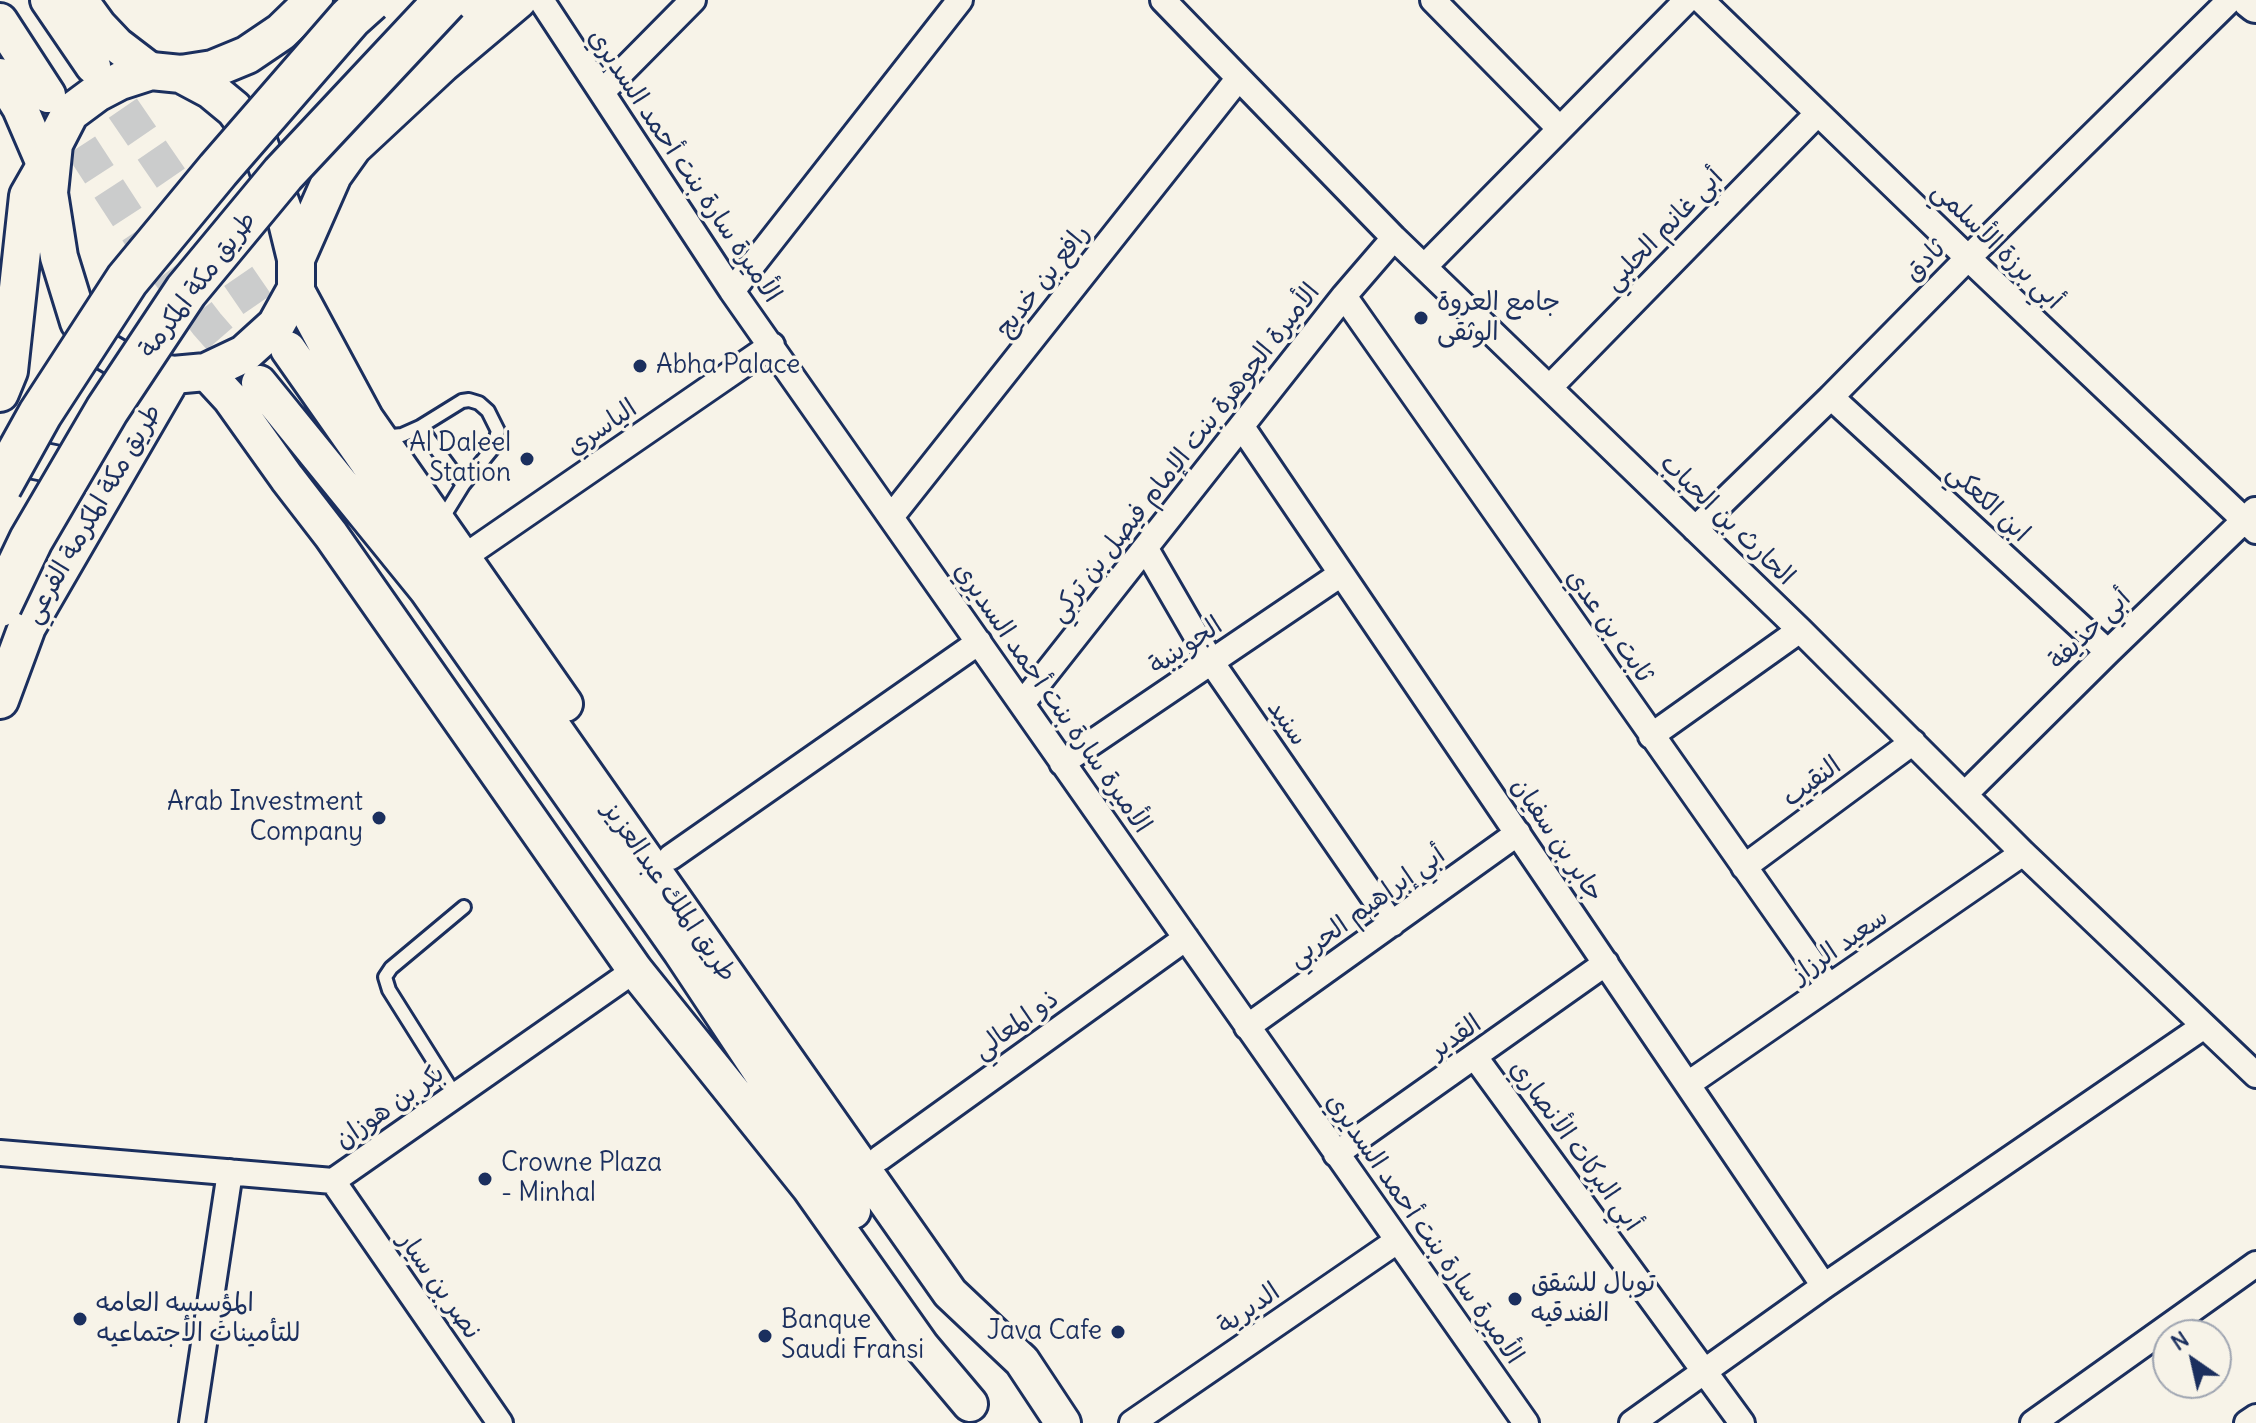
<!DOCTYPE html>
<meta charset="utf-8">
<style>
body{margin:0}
#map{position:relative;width:2256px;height:1423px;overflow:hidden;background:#f7f3e8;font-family:Delius,sans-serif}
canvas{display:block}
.north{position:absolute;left:2152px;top:1319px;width:80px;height:80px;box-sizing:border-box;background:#f7f3e8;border:2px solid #9fa5b1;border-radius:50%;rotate:326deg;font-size:22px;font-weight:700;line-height:32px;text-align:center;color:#1b2f5e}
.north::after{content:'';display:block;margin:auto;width:28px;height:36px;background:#1b2f5e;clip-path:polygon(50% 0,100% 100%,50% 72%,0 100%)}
</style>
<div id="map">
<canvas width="2256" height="1423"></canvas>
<div class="north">N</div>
</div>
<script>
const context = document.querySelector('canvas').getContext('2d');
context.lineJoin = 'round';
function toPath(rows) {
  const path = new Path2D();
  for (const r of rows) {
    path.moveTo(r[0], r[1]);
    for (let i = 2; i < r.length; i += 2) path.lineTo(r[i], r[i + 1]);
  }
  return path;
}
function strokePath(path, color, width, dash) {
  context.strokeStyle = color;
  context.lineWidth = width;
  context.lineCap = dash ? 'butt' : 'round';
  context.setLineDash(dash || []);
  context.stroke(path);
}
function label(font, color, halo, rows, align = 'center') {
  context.font = font + ' Delius,"Playpen Sans Arabic",sans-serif';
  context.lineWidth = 7;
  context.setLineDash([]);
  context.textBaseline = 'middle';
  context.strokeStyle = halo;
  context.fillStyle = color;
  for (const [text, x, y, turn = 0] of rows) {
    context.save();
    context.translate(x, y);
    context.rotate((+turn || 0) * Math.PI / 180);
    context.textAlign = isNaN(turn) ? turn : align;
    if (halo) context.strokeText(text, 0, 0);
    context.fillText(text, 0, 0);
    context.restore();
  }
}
const secondaryTunnel = toPath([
 [94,66,288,349],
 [53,103,143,241,207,324,255,379]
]);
const service = toPath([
 [420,427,463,485],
 [382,437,402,435,420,427,462,401,469,400,479,403,488,411,498,431,493,448,463,485,442,519],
 [455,1095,389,990,385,977,391,968,464,907]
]);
const minor = toPath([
 [541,0,732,291,1526,1423],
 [1163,0,1394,238,1800,630,2023,853,2256,1075],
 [1433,0,1559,128],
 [1701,0,1968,258,2256,531],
 [602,92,693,0],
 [1424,267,1687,0],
 [732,291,960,0],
 [1344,296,1829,987],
 [1550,387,1817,114],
 [1831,397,2108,652],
 [1242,427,1824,1286],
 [891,517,1238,79],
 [1695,529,1831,397,1968,258,2230,0],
 [1146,549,1212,663,1392,924],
 [464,557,772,345],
 [1022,704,1344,296,1394,238],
 [1651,736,1800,630],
 [1062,763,1341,574],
 [1965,794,2108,652,2255,510],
 [671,857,979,642],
 [1744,867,1913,742],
 [1247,1027,1518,833],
 [1475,1057,1742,1423],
 [1688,1084,2023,853],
 [0,1153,333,1181,635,970],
 [1336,1154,1606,963],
 [880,1158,1186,938],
 [333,1181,500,1423],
 [192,1423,230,1172],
 [1132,1423,1397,1241],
 [1632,1423,1824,1286,2204,1026],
 [2033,1423,2256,1264],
 [2247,1423,2256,1417]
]);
const secondary = toPath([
 [48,0,93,66],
 [80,0,99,26,117,45,151,71],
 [0,21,48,95],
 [0,76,20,108,51,180],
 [296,289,366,419,565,704],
 [288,349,950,1293,1022,1361,1063,1423],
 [206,372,230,398,287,478,331,535,635,970,809,1187,922,1347,970,1404],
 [259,383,427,590,681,952,853,1211]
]);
const primary = toPath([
 [2251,0,2256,4],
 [427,37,476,0],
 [151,71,181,74,211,90,234,109,258,141,286,218,296,259,296,289,276,325,244,354,206,372,173,375,129,365,105,351,79,322,59,257,49,193,54,144,70,113,97,93,120,81,151,71],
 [181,74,213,69,247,55,281,32,314,0],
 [296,259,333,175,353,147,442,64,518,0],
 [0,393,9,371,28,196,44,168],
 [0,477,25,458,54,464,76,492,74,503],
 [0,700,27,627,173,375]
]);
const motorwayBridge = toPath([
 [0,486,40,414,127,280,218,170,350,18,370,0],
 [0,605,31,540,107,410,186,291,283,174,446,0]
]);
const markers = [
 [1421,318,8,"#1b2f5e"],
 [640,366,8,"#1b2f5e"],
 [527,459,8,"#1b2f5e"],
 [379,818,8,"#1b2f5e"],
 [485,1179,8,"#1b2f5e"],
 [1515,1299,8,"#1b2f5e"],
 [80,1319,8,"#1b2f5e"],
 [1118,1332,8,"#1b2f5e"],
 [765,1336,8,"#1b2f5e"]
];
const streetNames = [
 ["الأميرة سارة بنت أحمد السديري",684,166,56],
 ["أبي غانم الحلبي",1664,230,-46],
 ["أبي برزة الأسلمي",1997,246,44],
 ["ثادق",1925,261,-45],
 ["رافع بن خديج",1043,281,-52],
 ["طريق مكة المكرمة",198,285,-53],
 ["الياسري",602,428,-34],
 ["الأميرة الجوهرة بنت الإمام فيصل بن تركي",1185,453,-52],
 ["ابن الكعكي",1988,503,43],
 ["طريق مكة المكرمة الفرعي",93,514,-60],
 ["الحارث بن الحباب",1727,520,44],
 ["ثابت بن عدي",1609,626,55],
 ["أبي حذيفة",2090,630,-44],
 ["الجوينبة",1186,646,-34],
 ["الأميرة سارة بنت أحمد السديري",1052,698,55],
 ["سنيد",1287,723,55],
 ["النقيب",1812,782,-36],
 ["جابر بن سفيان",1557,840,56],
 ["طريق الملك عبدالعزيز",669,892,55],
 ["أبي إبراهيم الحربي",1367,907,-36],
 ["سعيد الرزاز",1840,946,-35],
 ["ذو المعالي",1016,1025,-36],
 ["القدير",1456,1037,-35],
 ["بكر بن هوزان",390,1107,-35],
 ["أبي البركات الأنصاري",1575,1146,54],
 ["الأميرة سارة بنت أحمد السديري",1424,1229,55],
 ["نصر بن سيار",439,1286,55],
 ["الديرية",1249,1309,-35]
];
const poiNames = [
 ["جامع العروة",1437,303],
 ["الوثقى",1437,333],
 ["Abha Palace",656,366],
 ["Al Daleel",511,444,"right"],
 ["Station",511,474,"right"],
 ["Arab Investment",363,803,"right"],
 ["Company",363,833,"right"],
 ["Crowne Plaza",501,1164],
 ["- Minhal",501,1194],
 ["توبال للشقق",1531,1284],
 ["الفندقيه",1531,1314],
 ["المؤسسه العامه",96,1304],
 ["للتأمينات الأجتماعيه",96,1334],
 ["Banque",781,1321],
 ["Saudi Fransi",781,1351],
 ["Java Cafe",1102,1332,"right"]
];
strokePath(secondaryTunnel, '#cbcccc', 34, [34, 17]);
strokePath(service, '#1b2f5e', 18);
strokePath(minor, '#1b2f5e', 30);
strokePath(secondary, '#1b2f5e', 40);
strokePath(primary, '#1b2f5e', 42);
strokePath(service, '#f7f3e8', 12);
strokePath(minor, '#f7f3e8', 24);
strokePath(secondary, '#f7f3e8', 34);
strokePath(primary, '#f7f3e8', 36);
strokePath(motorwayBridge, '#1b2f5e', 48, []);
strokePath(motorwayBridge, '#f7f3e8', 42);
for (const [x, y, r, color] of markers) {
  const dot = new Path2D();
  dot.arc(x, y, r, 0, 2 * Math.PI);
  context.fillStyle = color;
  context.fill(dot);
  strokePath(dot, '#f7f3e8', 3);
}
label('26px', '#1b2f5e', '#f7f3e8', streetNames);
label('26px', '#1b2f5e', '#f7f3e8', poiNames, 'left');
</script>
